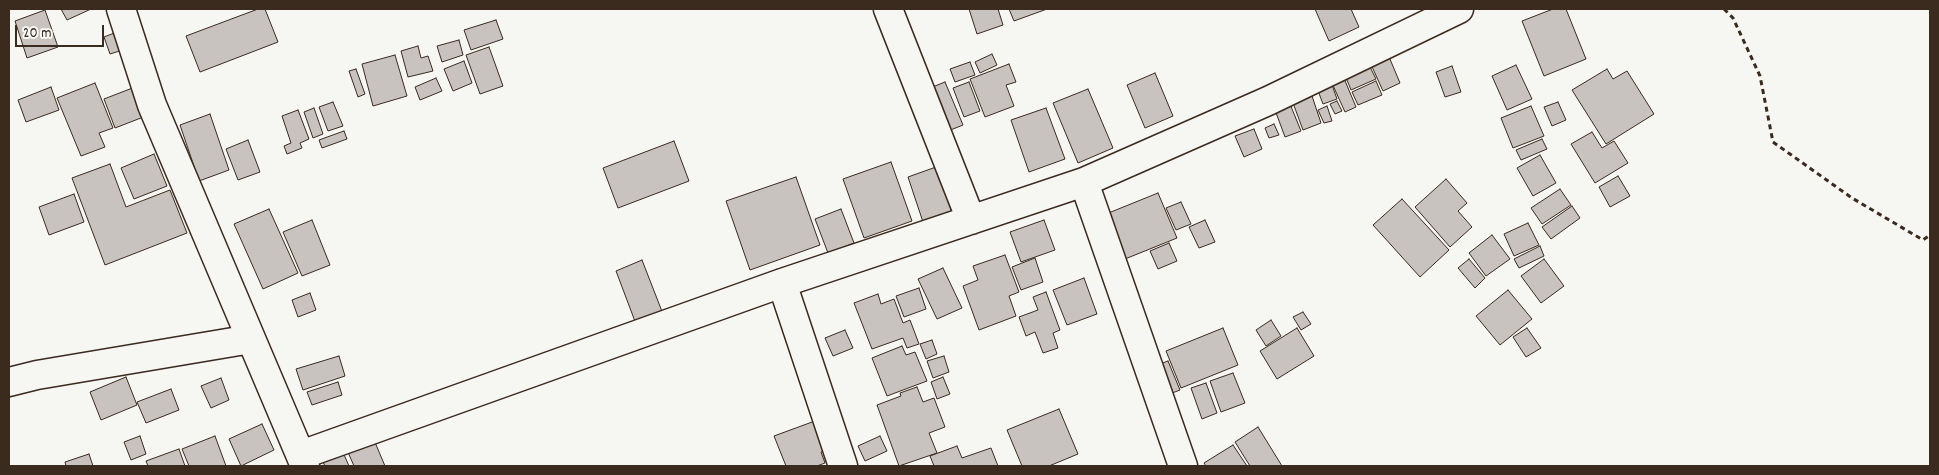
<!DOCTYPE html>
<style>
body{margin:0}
#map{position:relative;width:1939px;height:475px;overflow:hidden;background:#f6f6f2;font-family:Dekko,sans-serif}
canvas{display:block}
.frame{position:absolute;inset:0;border:10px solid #3b2a1e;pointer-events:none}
.scale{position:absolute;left:15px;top:25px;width:89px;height:22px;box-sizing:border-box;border:2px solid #3b2a1e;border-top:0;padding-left:6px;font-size:15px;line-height:18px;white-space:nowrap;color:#3b2a1e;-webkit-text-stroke:4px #f6f6f2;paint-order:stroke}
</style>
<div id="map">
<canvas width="1939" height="475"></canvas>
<div class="frame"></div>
<div class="scale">20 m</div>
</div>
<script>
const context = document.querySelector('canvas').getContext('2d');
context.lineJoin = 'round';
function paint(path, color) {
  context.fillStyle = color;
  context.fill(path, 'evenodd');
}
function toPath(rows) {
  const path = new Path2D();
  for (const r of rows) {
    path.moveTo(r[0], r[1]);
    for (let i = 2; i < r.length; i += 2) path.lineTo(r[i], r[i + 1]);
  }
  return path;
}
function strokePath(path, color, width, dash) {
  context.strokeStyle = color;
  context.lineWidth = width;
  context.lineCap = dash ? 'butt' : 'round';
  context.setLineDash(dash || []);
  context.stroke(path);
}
const building = toPath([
 [61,9,91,9,67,20,61,9],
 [258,9,265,9,278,42,200,72,186,36,258,9],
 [969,9,998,9,1003,25,977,34,969,9],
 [1009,9,1047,9,1014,21,1009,9],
 [1315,9,1351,9,1359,27,1329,41,1315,9],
 [1553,9,1566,9,1586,59,1544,76,1522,21,1553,9],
 [45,10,58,47,27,58,15,21,45,10],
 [496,20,503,39,471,50,464,30,496,20],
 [122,30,129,48,110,54,104,37,122,30],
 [459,40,463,55,442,62,437,46,459,40],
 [418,46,421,58,428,56,433,71,408,77,401,51,418,46],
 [489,47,503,86,480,94,466,55,489,47],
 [1387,52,1400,83,1383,91,1369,60,1387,52],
 [992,54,997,65,980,73,975,62,992,54],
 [395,55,407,96,373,106,362,64,395,55],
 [464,61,472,83,453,91,444,69,464,61],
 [970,62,975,75,955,82,950,69,970,62],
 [1009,64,1016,82,1006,85,1014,106,985,117,970,79,1009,64],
 [1369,65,1376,79,1351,90,1345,75,1369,65],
 [1516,65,1532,99,1507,110,1492,76,1516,65],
 [1452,66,1461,92,1445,97,1436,72,1452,66],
 [356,69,365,94,358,97,349,71,356,69],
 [1607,69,1613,79,1627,71,1654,114,1606,144,1572,90,1607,69],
 [1155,73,1173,116,1145,128,1127,85,1155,73],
 [1343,76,1356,107,1345,112,1331,81,1343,76],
 [436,78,442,91,420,100,415,87,436,78],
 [1376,81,1382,95,1358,105,1352,92,1376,81],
 [945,82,963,125,943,133,925,90,945,82],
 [969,82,980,111,964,117,953,88,969,82],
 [1331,82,1337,99,1323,104,1317,88,1331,82],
 [95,83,113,128,99,133,105,147,81,156,57,98,95,83],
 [51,87,59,110,26,122,18,100,51,87],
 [135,87,146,116,115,128,104,99,135,87],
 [1088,89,1113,148,1078,163,1053,103,1088,89],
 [1312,96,1321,123,1303,130,1293,103,1312,96],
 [1337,101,1342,111,1335,114,1330,104,1337,101],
 [333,102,343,126,328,131,319,107,333,102],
 [1558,102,1566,120,1552,126,1544,107,1558,102],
 [1290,104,1301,131,1285,137,1275,110,1290,104],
 [1327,106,1332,121,1324,123,1318,110,1327,106],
 [1531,106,1544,136,1513,148,1501,118,1531,106],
 [314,108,323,134,313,138,304,112,314,108],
 [1046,108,1065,159,1029,172,1011,120,1046,108],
 [298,110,309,139,300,143,302,148,287,154,284,146,291,143,282,116,298,110],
 [210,114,229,170,199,181,180,125,210,114],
 [1274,124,1279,135,1269,138,1265,128,1274,124],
 [1254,129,1262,149,1244,157,1235,136,1254,129],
 [344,131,347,139,322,148,319,140,344,131],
 [1592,132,1602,148,1614,141,1628,163,1595,183,1571,144,1592,132],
 [1542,139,1547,149,1521,160,1516,150,1542,139],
 [248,140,260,172,238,180,226,149,248,140],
 [674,141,689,181,618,208,603,168,674,141],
 [154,154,167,186,134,199,121,168,154,154],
 [1540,155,1556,183,1533,196,1517,168,1540,155],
 [891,162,912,221,864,238,843,179,891,162],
 [110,164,126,207,170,190,187,233,105,265,72,178,110,164],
 [936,167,952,212,923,222,908,177,936,167],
 [1618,176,1630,196,1610,207,1599,187,1618,176],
 [796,177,820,245,750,270,726,201,796,177],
 [1446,179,1467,203,1458,211,1472,227,1450,247,1415,207,1446,179],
 [1560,189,1571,205,1542,224,1531,208,1560,189],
 [1158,193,1177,238,1125,259,1106,214,1158,193],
 [74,194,84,222,49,235,39,207,74,194],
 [1402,199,1449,250,1420,277,1373,225,1402,199],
 [1181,202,1191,224,1176,230,1166,208,1181,202],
 [1572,206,1580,218,1551,239,1542,227,1572,206],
 [269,209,298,273,263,289,234,224,269,209],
 [841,209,854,243,828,253,815,219,841,209],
 [312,220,330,265,302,276,283,232,312,220],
 [1044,220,1055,250,1021,262,1010,232,1044,220],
 [1205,220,1215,242,1199,248,1189,227,1205,220],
 [1528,223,1539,245,1514,256,1504,234,1528,223],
 [1492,235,1510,259,1486,276,1469,253,1492,235],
 [1169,243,1177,261,1158,269,1150,251,1169,243],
 [1540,246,1544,256,1519,268,1514,259,1540,246],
 [1005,255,1019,292,1009,296,1016,316,979,330,963,286,978,280,973,266,1005,255],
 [1035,258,1043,282,1021,290,1012,267,1035,258],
 [1469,259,1485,278,1475,288,1458,268,1469,259],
 [1544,259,1564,286,1541,303,1521,276,1544,259],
 [642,260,663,314,636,324,616,271,642,260],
 [943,268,962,308,937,319,918,279,943,268],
 [1084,278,1097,314,1067,325,1053,290,1084,278],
 [919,288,926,309,904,317,896,296,919,288],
 [1508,290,1532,319,1500,345,1476,316,1508,290],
 [1046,292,1060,330,1053,333,1058,348,1043,353,1035,332,1026,336,1019,317,1038,310,1033,297,1046,292],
 [310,293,316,310,298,317,292,300,310,293],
 [878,294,881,304,894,299,903,323,910,320,919,344,907,348,903,338,872,349,854,303,878,294],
 [1303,312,1311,324,1301,330,1293,317,1303,312],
 [1271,320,1281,336,1266,346,1256,330,1271,320],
 [1223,328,1238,365,1181,388,1166,351,1223,328],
 [1297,328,1314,356,1277,379,1260,351,1297,328],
 [1527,328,1541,348,1526,357,1513,337,1527,328],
 [845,330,853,348,833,356,825,338,845,330],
 [932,340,937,354,926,359,920,344,932,340],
 [902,346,906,355,915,352,927,381,887,396,872,358,902,346],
 [339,356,345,376,303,390,296,369,339,356],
 [944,356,949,372,933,378,927,361,944,356],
 [1168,361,1180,390,1167,395,1155,366,1168,361],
 [1233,373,1245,403,1221,412,1210,381,1233,373],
 [126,377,137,405,101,420,90,392,126,377],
 [943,377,950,394,937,399,931,382,943,377],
 [221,378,229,400,211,408,201,386,221,378],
 [338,382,342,395,312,405,307,392,338,382],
 [1206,383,1217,413,1202,419,1191,388,1206,383],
 [917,387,923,402,934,398,945,427,929,433,937,453,899,466,877,405,901,396,900,393,917,387],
 [171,389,179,410,146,423,137,402,171,389],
 [1059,409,1078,454,1049,466,1022,466,1007,430,1059,409],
 [823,418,835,447,821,452,825,463,817,466,786,466,774,436,823,418],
 [262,424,274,450,241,466,229,439,262,424],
 [1258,427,1282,466,1250,466,1235,442,1258,427],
 [140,436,146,454,131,460,124,442,140,436],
 [215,436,226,466,189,466,182,449,215,436],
 [880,436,887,451,865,461,858,446,880,436],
 [374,440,385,466,354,466,347,450,374,440],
 [1233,445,1247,466,1206,466,1204,463,1233,445],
 [957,446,962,458,991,448,998,466,934,466,930,456,957,446],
 [179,449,185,466,148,466,146,461,179,449],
 [342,450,349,466,325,466,321,458,342,450],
 [89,454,93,466,66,466,65,462,89,454]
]);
const path = toPath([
 [1724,9,1733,18,1760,76,1773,142,1852,198,1923,240,1930,235]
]);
const street = toPath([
 [121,9,152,105,305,466],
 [888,9,971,220],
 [1084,182,1183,466],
 [782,283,843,466],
 [9,382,37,375,251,339],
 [301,455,782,283,1084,182,1268,101,1459,9]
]);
paint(building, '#c8c3be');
strokePath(building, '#3b2a1e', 1);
strokePath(street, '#3b2a1e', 31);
strokePath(path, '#3b2a1e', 3, [5, 4]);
strokePath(street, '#f6f6f2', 28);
</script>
